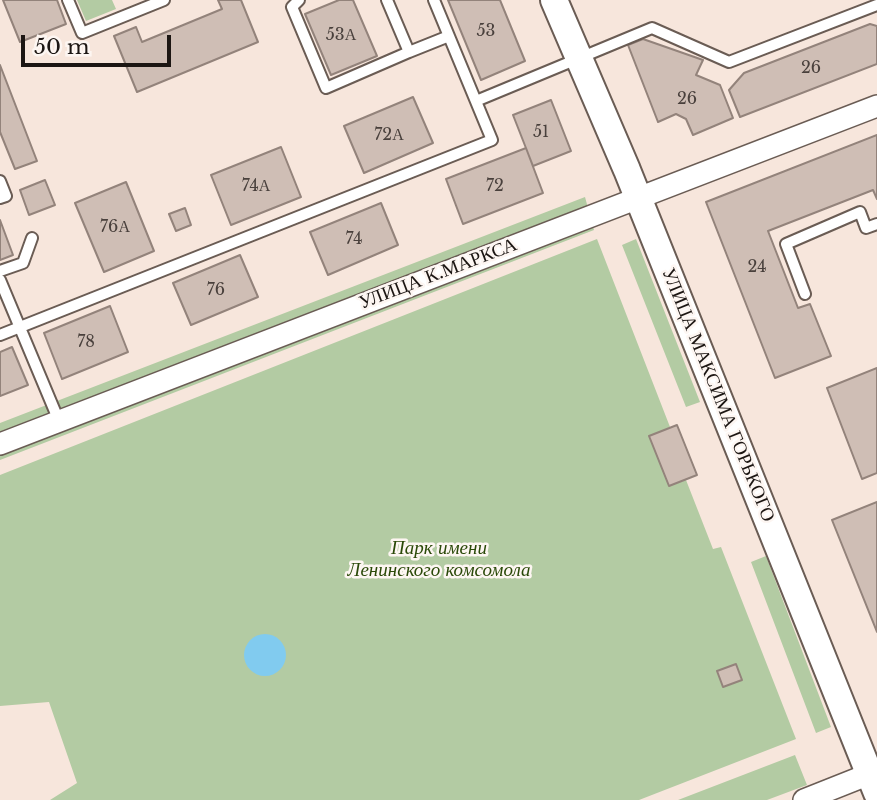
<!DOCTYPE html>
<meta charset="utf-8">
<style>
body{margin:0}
#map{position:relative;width:877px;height:800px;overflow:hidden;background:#f7e6dc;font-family:"Libre Baskerville",serif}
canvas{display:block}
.scale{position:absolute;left:21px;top:35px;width:150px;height:32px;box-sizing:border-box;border:4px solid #1c1613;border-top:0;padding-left:9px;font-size:21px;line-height:24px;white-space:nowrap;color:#1c1613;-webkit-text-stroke:5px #fdf6f2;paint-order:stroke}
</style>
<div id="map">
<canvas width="877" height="800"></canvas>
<div class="scale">50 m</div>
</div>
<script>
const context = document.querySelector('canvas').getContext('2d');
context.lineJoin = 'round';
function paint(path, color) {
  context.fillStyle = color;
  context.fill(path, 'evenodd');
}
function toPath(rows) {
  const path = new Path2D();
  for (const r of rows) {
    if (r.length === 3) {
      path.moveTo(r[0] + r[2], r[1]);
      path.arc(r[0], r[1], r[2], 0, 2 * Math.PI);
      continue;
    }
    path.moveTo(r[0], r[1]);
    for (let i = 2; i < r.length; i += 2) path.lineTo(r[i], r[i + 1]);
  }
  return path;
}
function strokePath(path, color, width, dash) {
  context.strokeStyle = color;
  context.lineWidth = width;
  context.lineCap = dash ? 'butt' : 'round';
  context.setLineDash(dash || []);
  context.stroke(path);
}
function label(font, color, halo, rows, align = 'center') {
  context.font = font + ' "Libre Baskerville",serif';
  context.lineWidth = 5;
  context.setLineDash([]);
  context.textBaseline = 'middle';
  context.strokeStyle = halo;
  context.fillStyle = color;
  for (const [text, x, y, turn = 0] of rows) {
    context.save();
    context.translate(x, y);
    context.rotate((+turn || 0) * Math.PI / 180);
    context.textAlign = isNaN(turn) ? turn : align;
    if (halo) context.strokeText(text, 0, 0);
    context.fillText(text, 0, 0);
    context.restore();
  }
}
const green = toPath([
 [77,0,112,0,116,9,86,21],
 [585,197,594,230,0,460,0,423],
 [597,239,670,427,649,437,669,486,686,480,713,549,721,547,796,739,639,800,50,800,77,783,49,702,0,706,0,475],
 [636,239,700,402,686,407,622,245],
 [766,556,831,727,816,733,751,562],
 [795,755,807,785,767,800,678,800]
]);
const water = toPath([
 [265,655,21]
]);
const building = toPath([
 [3,0,57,0,66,24,20,42,3,0],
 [218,0,241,0,258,42,137,92,114,36,136,27,142,42,222,9,218,0],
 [339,0,353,0,377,56,331,75,305,14,339,0],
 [448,0,500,0,525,61,481,80,448,0],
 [870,24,877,26,877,64,740,117,729,90,744,73,870,24],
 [643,39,703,60,696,75,720,85,733,118,693,135,686,119,676,114,658,122,628,45,643,39],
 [0,65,37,161,15,169,0,132,0,65],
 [413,97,433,143,364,173,344,126,413,97],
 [551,100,571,151,533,166,513,115,551,100],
 [877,135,877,199,873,190,768,231,798,308,810,304,831,356,775,378,706,202,877,135],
 [281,147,301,197,231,225,211,175,281,147],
 [526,148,543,193,463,224,446,179,526,148],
 [45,180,55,205,29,215,20,190,45,180],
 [126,182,154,251,104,272,75,203,126,182],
 [381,203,398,245,328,275,310,232,381,203],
 [185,208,191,225,176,231,169,214,185,208],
 [0,220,13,255,0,260,0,220],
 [240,255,258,297,191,325,173,283,240,255],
 [110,306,128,352,62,379,44,333,110,306],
 [12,347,28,385,0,396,0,352,12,347],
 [877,368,877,473,862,479,827,388,877,368],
 [677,425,697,475,669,486,649,436,677,425],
 [877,502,877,632,832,520,877,502],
 [736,664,742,680,723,687,717,671,736,664]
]);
const service = toPath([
 [68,0,82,33,164,0],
 [299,0,292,7,326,88,409,52],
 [387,0,409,52,449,36],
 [476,101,652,28,729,62,877,5],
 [0,181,6,196,0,198],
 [0,271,23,263,32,238],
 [0,280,59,421],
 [805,294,786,244,860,212,866,228,877,224],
 [0,335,492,140,434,0]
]);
const minor = toPath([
 [0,444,877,106],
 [804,800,877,771]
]);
const tertiary = toPath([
 [554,0,627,170,877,793]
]);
const numberNames = [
 ["53",486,31],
 ["53А",341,35],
 ["26",811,68],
 ["26",687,99],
 ["51",541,132],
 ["72А",389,135],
 ["74А",256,186],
 ["72",495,186],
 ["76А",115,227],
 ["74",354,239],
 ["24",757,267],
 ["76",216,290],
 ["78",86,342]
];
const streetNames = [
 ["УЛИЦА К.МАРКСА",438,274,-21],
 ["УЛИЦА МАКСИМА ГОРЬКОГО",718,395,68]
];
const parkNames = [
 ["Парк имени",439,549],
 ["Ленинского комсомола",439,571]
];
paint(green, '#b3cba3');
paint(water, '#81cbef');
paint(building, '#cfbeb5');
strokePath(building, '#93837b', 2);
strokePath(service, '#6a5c54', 14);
strokePath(minor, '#6a5c54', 24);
strokePath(tertiary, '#6a5c54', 30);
strokePath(service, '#fff', 10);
strokePath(minor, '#fff', 21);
strokePath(tertiary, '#fff', 26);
label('16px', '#49403c', null, numberNames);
label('19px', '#1c1613', '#fdf6f2', streetNames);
label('italic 19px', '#2a4908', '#fdf6f2', parkNames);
</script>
